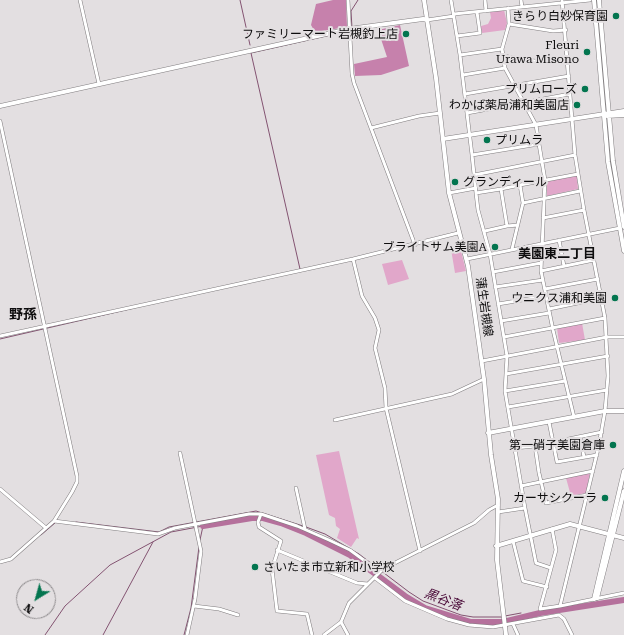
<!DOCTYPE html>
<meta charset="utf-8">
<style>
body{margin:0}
#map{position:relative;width:624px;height:635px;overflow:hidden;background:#e3dfe1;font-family:"Roboto Serif",serif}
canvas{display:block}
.north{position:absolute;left:16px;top:579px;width:40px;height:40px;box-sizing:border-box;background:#e3dfe1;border:1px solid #8e8b8d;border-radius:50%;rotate:217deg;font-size:11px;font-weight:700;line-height:16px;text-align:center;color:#0e0d0e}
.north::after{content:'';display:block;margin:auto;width:14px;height:18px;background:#03754f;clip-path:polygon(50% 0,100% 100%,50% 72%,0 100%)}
</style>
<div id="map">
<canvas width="624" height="635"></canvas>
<div class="north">N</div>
</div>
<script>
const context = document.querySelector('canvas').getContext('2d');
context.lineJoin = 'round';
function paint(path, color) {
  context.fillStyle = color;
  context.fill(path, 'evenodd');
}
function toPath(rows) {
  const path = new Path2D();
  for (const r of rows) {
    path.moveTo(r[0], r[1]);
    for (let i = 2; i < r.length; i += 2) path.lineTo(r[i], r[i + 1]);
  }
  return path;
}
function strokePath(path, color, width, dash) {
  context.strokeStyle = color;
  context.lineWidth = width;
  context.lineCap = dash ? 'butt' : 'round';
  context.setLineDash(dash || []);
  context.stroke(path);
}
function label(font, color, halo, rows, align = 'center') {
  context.font = font + ' "Roboto Serif","Noto Sans JP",serif';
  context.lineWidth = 4;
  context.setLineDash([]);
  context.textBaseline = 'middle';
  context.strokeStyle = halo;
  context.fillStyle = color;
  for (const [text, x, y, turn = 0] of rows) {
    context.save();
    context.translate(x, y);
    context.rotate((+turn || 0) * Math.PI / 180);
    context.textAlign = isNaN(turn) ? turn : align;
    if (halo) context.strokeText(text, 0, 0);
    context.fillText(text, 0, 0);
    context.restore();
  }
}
const green = toPath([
 [504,10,507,23,505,30,482,33,481,26,488,24,491,18,490,12],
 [577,176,578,189,547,196,547,181],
 [460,247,466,271,455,273,451,249],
 [402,260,409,279,388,285,382,264],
 [582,323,585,340,559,343,557,328],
 [339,451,359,539,357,538,351,547,337,538,340,529,336,526,335,518,329,515,316,455],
 [590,473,586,493,571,496,566,478]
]);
const forest = toPath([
 [333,0,346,0,347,27,315,32,311,25,316,4],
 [400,25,409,66,381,75,355,76,354,64,387,57,378,30]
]);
const stream = toPath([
 [240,0,250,45],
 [352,28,351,11,358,0],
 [300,269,251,53,348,31],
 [0,339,134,308],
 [76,522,159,532,169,527,256,511,303,526],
 [306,527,325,534,359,554,409,592,423,601,461,615,473,617,502,617],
 [41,535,55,523],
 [505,616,521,613],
 [45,635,65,606,110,565,171,532,203,526,200,540],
 [103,635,153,542],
 [184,635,191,608,199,547]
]);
const river = toPath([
 [203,526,252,518,263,518,281,523,306,533,350,555,405,596,425,608,471,622,503,622,540,613,624,600]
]);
const street = toPath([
 [80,0,99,84],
 [348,0,352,74,354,83,415,245],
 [451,0,460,55],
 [485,0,486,11],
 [521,0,522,7],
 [454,14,590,0],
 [427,20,454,16],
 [509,24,553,31,566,30],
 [457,36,480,33,477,12],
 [503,56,541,62,568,59],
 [463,75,505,68],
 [465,94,569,76],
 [467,113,570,94],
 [0,121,77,476,77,482,72,492,54,521,11,559,0,562],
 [371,128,419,116,440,113],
 [539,144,545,180,541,271,553,330,574,417],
 [472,155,460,55,502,49],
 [474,175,575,155],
 [520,185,578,174],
 [501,189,476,193,472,155,539,144,536,125,505,68,502,49,509,24,508,8],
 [449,193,476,188],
 [476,193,478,210,490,254,507,356,505,391,525,508,536,563,551,568],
 [543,218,584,210],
 [518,225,507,226,501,189,520,185,523,203,580,191],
 [485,231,507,226],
 [559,240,564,266],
 [512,249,523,203],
 [353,259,362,296,375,318,379,330,375,348,385,388,386,408,420,551],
 [467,259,620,228],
 [541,271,594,260],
 [493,272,541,263],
 [495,287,543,280],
 [545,289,598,279],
 [498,304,546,296],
 [549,309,602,298],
 [501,321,549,313],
 [0,336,353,259,458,233],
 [504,337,605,318],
 [482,361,607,337,624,337],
 [506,374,608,356],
 [505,391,565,381],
 [508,407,607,390],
 [335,420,452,394,484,379],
 [549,422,557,462,597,455],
 [580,437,584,457],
 [535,446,539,473,546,503,587,495],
 [515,448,535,446,602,432],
 [180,453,201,551,195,599,187,635],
 [521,486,593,471],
 [296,488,305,529],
 [0,489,46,528],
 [498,512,525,508],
 [261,514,258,522,259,527,281,541,272,569,277,611,307,614,312,635],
 [54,521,158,534,175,528,249,514,261,514,297,526,329,540,350,550,380,572],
 [552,529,556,550,540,609,560,606,599,445,605,411,608,376,605,318,584,210,575,155,562,0],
 [513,541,523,581,547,587],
 [277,550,357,583,368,584],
 [375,578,405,601,447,619,469,625,493,627,559,615,564,619,572,635],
 [194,606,219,609,238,615],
 [560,606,624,593],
 [341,622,348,635],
 [513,624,518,635],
 [324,635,341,622,349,603,383,569,474,523,489,510,498,505]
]);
const secondary = toPath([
 [424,0,436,78,449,193,468,266,484,379,491,455,498,499,497,560,506,635],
 [594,0,608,162,624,251],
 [599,0,613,161,624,227],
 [0,106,349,29,423,19,427,20],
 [607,116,624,115],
 [443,139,624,111],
 [488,433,605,411,624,411],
 [496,546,570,524,624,538],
 [597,598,624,491],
 [594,599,624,471]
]);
const markers = [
 [616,16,4,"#03754f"],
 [406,34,4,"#03754f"],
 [587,52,4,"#03754f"],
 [585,89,4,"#03754f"],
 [577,105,4,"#03754f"],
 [487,140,4,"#03754f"],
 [455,182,4,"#03754f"],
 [495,247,4,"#03754f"],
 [615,298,4,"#03754f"],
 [613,445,4,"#03754f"],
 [605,498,4,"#03754f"],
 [255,567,4,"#03754f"]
];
const poiNames = [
 ["きらり白妙保育園",608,16],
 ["ファミリーマート岩槻釣上店",398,34],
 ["Fleuri",579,45],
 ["Urawa Misono",579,59],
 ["プリムローズ",577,89],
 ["わかば薬局浦和美園店",569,105],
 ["プリムラ",495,140,"left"],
 ["グランディール",463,182,"left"],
 ["ブライトサム美園A",487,247],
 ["ウニクス浦和美園",607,298],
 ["第一硝子美園倉庫",605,445],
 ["カーサシクーラ",597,498],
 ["さいたま市立新和小学校",263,567,"left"]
];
const streetNames = [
 ["蒲生岩槻線",484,307,82]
];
const neighbourhoodNames = [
 ["美園東二丁目",557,254]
];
const waterNames = [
 ["黒谷落",443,600,21]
];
const quarterNames = [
 ["野孫",23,315]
];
paint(green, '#e1a7ca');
paint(forest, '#c681ac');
strokePath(stream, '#835371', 1);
strokePath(river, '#b5719c', 6);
strokePath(street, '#807d7f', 4);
strokePath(secondary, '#807d7f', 5);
strokePath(street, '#fff', 3);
strokePath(secondary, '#fff', 4);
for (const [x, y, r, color] of markers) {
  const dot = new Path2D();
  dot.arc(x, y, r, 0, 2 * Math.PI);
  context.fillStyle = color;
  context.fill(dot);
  strokePath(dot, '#e3dfe1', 1.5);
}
label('12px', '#0e0d0e', '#e3dfe1', poiNames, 'right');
label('12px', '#0e0d0e', '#e3dfe1', streetNames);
label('bold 13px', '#0e0d0e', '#e3dfe1', neighbourhoodNames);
label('italic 13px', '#4b0c39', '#e3dfe1', waterNames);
label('bold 14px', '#0e0d0e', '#e3dfe1', quarterNames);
</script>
